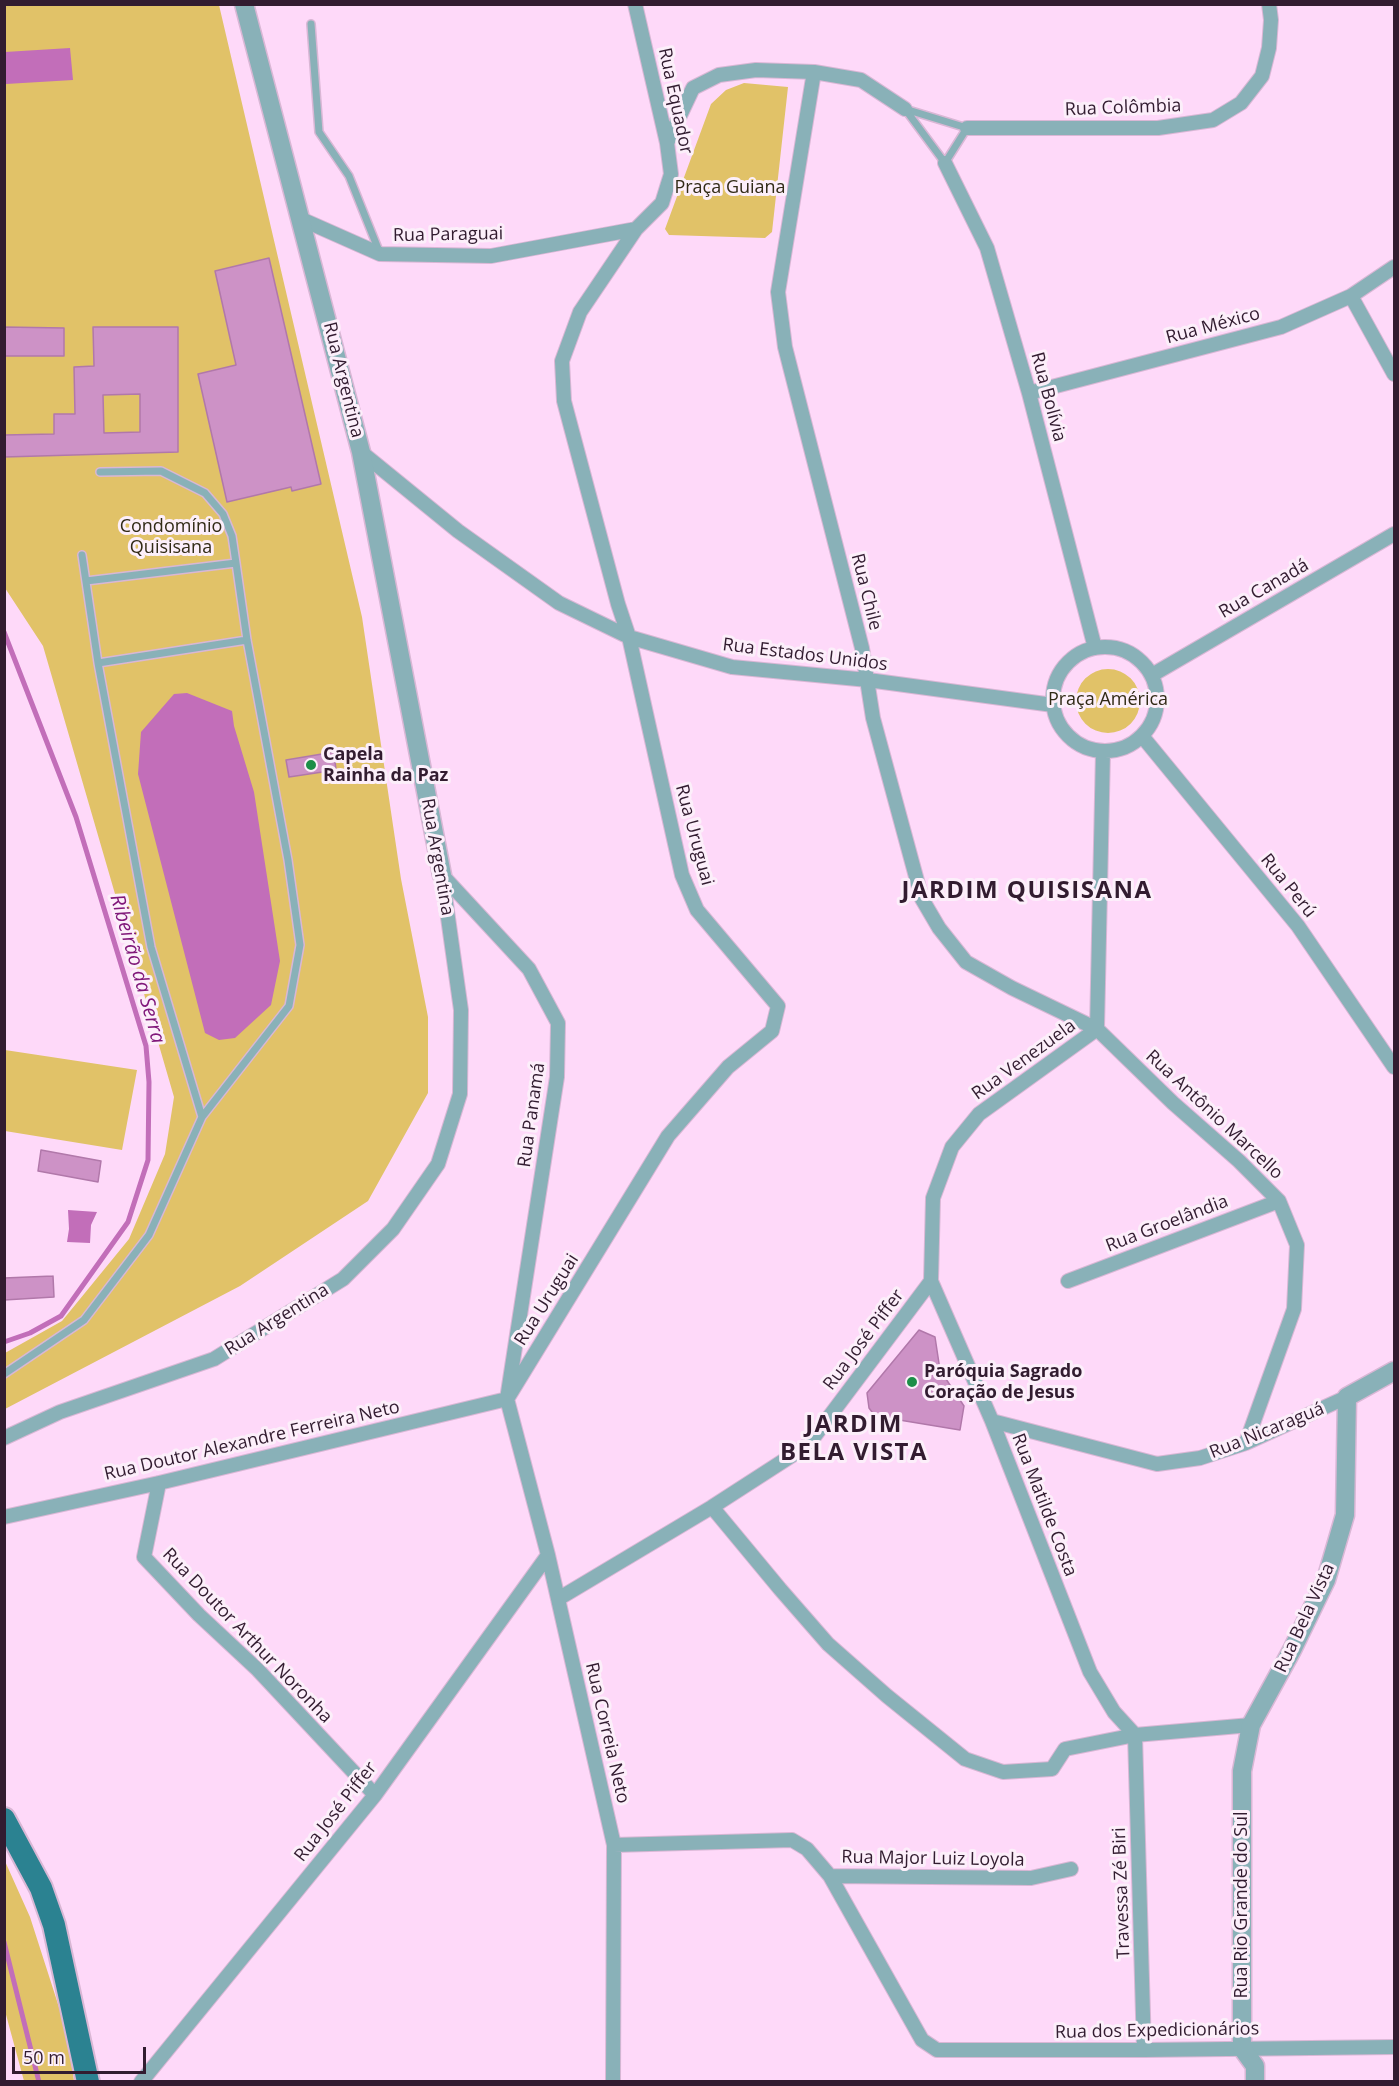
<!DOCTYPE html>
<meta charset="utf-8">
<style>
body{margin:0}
#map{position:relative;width:1399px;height:2086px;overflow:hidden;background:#fed9f9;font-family:"Open Sans",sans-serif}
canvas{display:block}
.frame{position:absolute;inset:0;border:6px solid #321c30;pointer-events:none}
.scale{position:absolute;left:12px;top:2047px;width:134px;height:27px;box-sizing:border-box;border:3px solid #321c30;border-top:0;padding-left:8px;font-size:18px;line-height:21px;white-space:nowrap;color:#321c30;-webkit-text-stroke:4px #fceffa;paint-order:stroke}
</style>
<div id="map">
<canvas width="1399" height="2086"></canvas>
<div class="frame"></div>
<div class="scale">50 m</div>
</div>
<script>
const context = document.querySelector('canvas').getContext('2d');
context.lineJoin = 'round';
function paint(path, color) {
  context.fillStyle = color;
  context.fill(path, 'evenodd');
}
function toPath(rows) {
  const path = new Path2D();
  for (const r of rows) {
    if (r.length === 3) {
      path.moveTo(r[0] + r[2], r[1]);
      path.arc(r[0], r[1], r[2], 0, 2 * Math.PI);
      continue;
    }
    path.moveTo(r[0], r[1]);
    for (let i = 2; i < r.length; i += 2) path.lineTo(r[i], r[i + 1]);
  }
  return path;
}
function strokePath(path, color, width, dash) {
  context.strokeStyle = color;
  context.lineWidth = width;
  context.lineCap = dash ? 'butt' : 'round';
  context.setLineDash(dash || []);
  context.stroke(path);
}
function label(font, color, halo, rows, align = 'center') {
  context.font = font + ' "Open Sans",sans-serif';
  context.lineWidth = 6;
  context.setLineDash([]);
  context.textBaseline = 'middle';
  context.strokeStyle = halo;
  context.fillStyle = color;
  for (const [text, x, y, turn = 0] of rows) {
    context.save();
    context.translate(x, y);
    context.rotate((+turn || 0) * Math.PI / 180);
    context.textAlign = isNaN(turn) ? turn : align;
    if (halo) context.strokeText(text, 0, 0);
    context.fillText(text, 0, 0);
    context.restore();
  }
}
const green = toPath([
 [5,5,219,5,362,617,401,879,428,1017,428,1093,368,1201,240,1286,5,1409,5,1353,62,1321,129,1239,165,1154,174,1097,43,646,5,588],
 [744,83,788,87,772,232,765,238,669,235,665,229,711,104,726,90],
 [1108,701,32],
 [5,1050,137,1070,122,1150,5,1131],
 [4,1859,30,1917,66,2029,74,2081,24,2081,5,2011]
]);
const water = toPath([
 [70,48,73,80,6,84,5,52],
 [187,693,232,711,234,726,254,792,280,961,271,1005,235,1038,219,1040,205,1033,138,774,141,732,174,694],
 [68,1210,97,1212,91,1225,90,1243,67,1242,69,1229]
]);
const stream = toPath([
 [4,632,76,817,146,1046,149,1082,148,1160,128,1222,61,1316,30,1333,4,1342],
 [4,1942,39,2082]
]);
const building = toPath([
 [269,258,321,484,292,491,291,487,227,502,198,374,236,365,215,271,269,258],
 [4,327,64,328,64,356,4,356,4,327],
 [93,327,178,327,178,452,4,457,4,435,54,434,54,414,75,414,74,367,94,366,93,327],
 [140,394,140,432,104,433,103,395,140,394],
 [334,752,336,770,289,777,286,760,334,752],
 [41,1150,101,1161,98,1182,38,1171,41,1150],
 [53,1276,54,1297,4,1300,4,1278,53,1276],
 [919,1330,935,1337,940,1370,964,1406,960,1430,875,1416,869,1408,867,1393,919,1330]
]);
const service = toPath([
 [311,24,319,132,349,176,379,251],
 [905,109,967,128,945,163,905,109],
 [100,472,161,471,205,493,223,514,232,536,236,563],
 [86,581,236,563,247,640,288,860,300,945,289,1006,202,1117],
 [98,663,247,640],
 [4,1374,84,1320,149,1235,202,1117,151,947,98,663,82,555]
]);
const minor = toPath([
 [814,72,778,292,785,347,862,648,873,718,922,899,939,928,966,962,1012,988,1097,1029,1173,1103,1239,1161,1279,1201,1297,1245,1294,1309,1246,1443],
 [967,128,1158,128,1213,120,1241,103,1262,76,1269,48,1271,20,1269,4],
 [667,143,693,88,719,75,756,70,814,72,861,80,905,109],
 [945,163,987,248,1029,393,1095,648],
 [301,219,380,254,491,256,636,229],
 [1351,296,1394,374],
 [1029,393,1281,327,1351,296,1394,267],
 [361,452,458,531,559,603,629,637,732,667,868,680,1053,705],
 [1105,699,52],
 [1152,675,1394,534],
 [1142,736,1298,926,1394,1067],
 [1103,751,1097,1029,979,1114,952,1147,933,1198,931,1281,992,1421,1090,1672,1114,1712,1135,1735,1144,2050],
 [442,875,529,969,558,1023,557,1077,507,1399,548,1555,614,1845,613,2082],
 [1068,1281,1279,1201],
 [507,1399,668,1136,728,1067,772,1031,778,1006,697,910,682,875,629,637,618,604,564,401,562,361,580,312,636,229,662,203,671,174,667,143,635,4],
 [992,1421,1157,1464,1200,1458,1246,1443,1347,1397],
 [4,1438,60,1412,214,1359,343,1279,393,1229,438,1164,460,1094,461,1010,442,875],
 [159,1483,144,1557,199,1615,258,1670,375,1795],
 [712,1507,780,1589,828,1644,887,1696,965,1759,1003,1772,1052,1769,1065,1749,1135,1735,1251,1725],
 [4,1517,159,1483,507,1399],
 [558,1599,712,1507,808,1445,931,1281],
 [614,1845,792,1840,807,1849,830,1876,922,2040,937,2050,1144,2050,1394,2047],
 [830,1876,1031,1878,1071,1869],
 [141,2082,375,1795,548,1555]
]);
const tertiary = toPath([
 [244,4,361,452,442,875],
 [1255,2082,1255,2066,1242,2048,1242,1771,1251,1725,1292,1650,1326,1580,1345,1515,1347,1397,1394,1371]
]);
const primary = toPath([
 [4,1819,41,1888,54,1925,88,2082]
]);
const markers = [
 [311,765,6,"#1c8e48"],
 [912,1382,6,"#1c8e48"]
];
const streetNames = [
 ["Rua Equador",675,101,78],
 ["Rua Colômbia",1123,108,-2],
 ["Rua Paraguai",448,235,-1],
 ["Rua México",1213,326,-15],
 ["Rua Argentina",343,380,76],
 ["Rua Bolívia",1048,397,75],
 ["Rua Canadá",1264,589,-30],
 ["Rua Chile",866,592,76],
 ["Rua Estados Unidos",805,655,7],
 ["Rua Uruguai",694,835,75],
 ["Rua Argentina",437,857,80],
 ["Rua Perú",1288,886,51],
 ["Rua Venezuela",1024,1060,-36],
 ["Rua Panamá",532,1115,-82],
 ["Rua Antônio Marcello",1214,1115,43],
 ["Rua Groelândia",1167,1224,-21],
 ["Rua Uruguai",547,1300,-58],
 ["Rua Argentina",277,1320,-32],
 ["Rua José Piffer",864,1340,-53],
 ["Rua Nicaraguá",1267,1431,-22],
 ["Rua Doutor Alexandre Ferreira Neto",252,1441,-13],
 ["Rua Matilde Costa",1044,1505,69],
 ["Rua Bela Vista",1305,1618,-65],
 ["Rua Doutor Arthur Noronha",247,1636,46],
 ["Rua Correia Neto",607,1733,77],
 ["Rua José Piffer",336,1812,-52],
 ["Rua Major Luiz Loyola",933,1859,1],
 ["Travessa Zé Biri",1122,1893,-92],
 ["Rua Rio Grande do Sul",1242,1905,-90],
 ["Rua dos Expedicionários",1157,2031,-1]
];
const parkNames = [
 ["Praça Guiana",730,188],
 ["Condomínio",171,527],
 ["Quisisana",171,548],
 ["Praça América",1108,700]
];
const poiNames = [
 ["Capela",323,755],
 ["Rainha da Paz",323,776],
 ["Paróquia Sagrado",924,1372],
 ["Coração de Jesus",924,1393]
];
const waterNames = [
 ["Ribeirão da Serra",137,969,74]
];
const districtNames = [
 ["JARDIM QUISISANA",1027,891],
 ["JARDIM",854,1425],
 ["BELA VISTA",854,1453]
];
paint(green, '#e1c268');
paint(water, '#c26eb9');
strokePath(stream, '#c26eb9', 5);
paint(building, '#cd92c6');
strokePath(building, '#b178aa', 1.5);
strokePath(service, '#d9b7d5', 10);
strokePath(minor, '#d9b7d5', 16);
strokePath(tertiary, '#d9b7d5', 21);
strokePath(primary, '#d9b7d5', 26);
strokePath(service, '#89b1b8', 7);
strokePath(minor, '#89b1b8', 14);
strokePath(tertiary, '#89b1b8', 18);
strokePath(primary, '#2b8291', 22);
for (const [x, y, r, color] of markers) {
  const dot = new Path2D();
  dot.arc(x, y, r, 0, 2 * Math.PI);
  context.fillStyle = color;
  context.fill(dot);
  strokePath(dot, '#fceffa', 2);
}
label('18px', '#321c30', '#fceffa', streetNames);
label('18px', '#312a16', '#fceffa', parkNames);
label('bold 18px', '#321c30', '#fceffa', poiNames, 'left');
label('italic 20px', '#80187a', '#fceffa', waterNames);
context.letterSpacing = '1.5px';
label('bold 24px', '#321c30', '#fceffa', districtNames);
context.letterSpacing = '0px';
</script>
